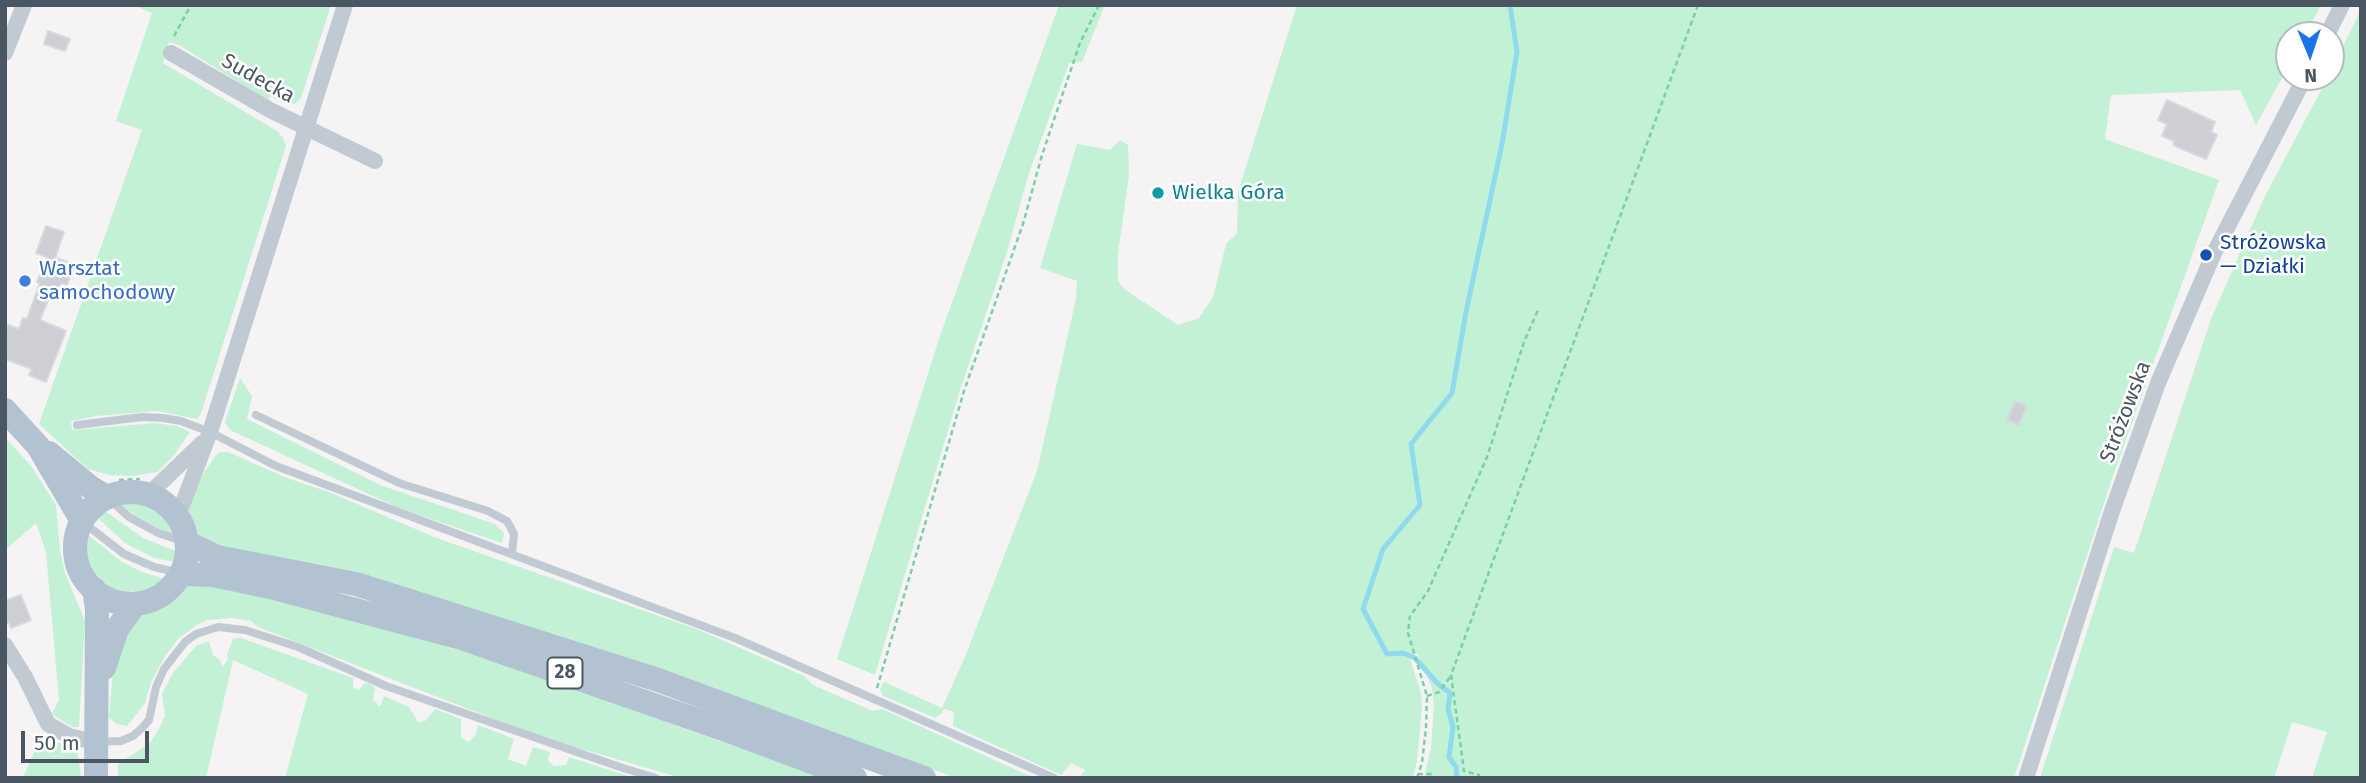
<!DOCTYPE html>
<meta charset="utf-8">
<style>
body{margin:0}
#map{position:relative;width:2366px;height:783px;overflow:hidden;background:#f5f3f3;font-family:"Fira Sans",sans-serif}
canvas{display:block}
.frame{position:absolute;inset:0;border:7px solid #4a5661;pointer-events:none}
.north{position:absolute;left:2275px;top:21px;width:70px;height:70px;box-sizing:border-box;background:#fff;border:2px solid #b7bbc0;border-radius:50%;rotate:178deg;font-size:19px;font-weight:700;line-height:28px;text-align:center;color:#4a5661}
.north::after{content:'';display:block;margin:auto;width:24px;height:32px;background:#1a73e8;clip-path:polygon(50% 0,100% 100%,50% 72%,0 100%)}
.scale{position:absolute;left:21px;top:731px;width:128px;height:32px;box-sizing:border-box;border:4px solid #4a5661;border-top:0;padding-left:9px;font-size:21px;line-height:24px;white-space:nowrap;color:#4a5661;-webkit-text-stroke:5px #fff;paint-order:stroke}
</style>
<div id="map">
<canvas width="2366" height="783"></canvas>
<div class="frame"></div>
<div class="north">N</div>
<div class="scale">50 m</div>
</div>
<script>
const context = document.querySelector('canvas').getContext('2d');
context.lineJoin = 'round';
function paint(path, color) {
  context.fillStyle = color;
  context.fill(path, 'evenodd');
}
function toPath(rows) {
  const path = new Path2D();
  for (const r of rows) {
    if (r.length === 3) {
      path.moveTo(r[0] + r[2], r[1]);
      path.arc(r[0], r[1], r[2], 0, 2 * Math.PI);
      continue;
    }
    path.moveTo(r[0], r[1]);
    for (let i = 2; i < r.length; i += 2) path.lineTo(r[i], r[i + 1]);
  }
  return path;
}
function strokePath(path, color, width, dash) {
  context.strokeStyle = color;
  context.lineWidth = width;
  context.lineCap = dash ? 'butt' : 'round';
  context.setLineDash(dash || []);
  context.stroke(path);
}
function label(font, color, halo, rows, align = 'center') {
  context.font = font + ' "Fira Sans",sans-serif';
  context.lineWidth = 5;
  context.setLineDash([]);
  context.textBaseline = 'middle';
  context.strokeStyle = halo;
  context.fillStyle = color;
  for (const [text, x, y, turn = 0] of rows) {
    context.save();
    context.translate(x, y);
    context.rotate((+turn || 0) * Math.PI / 180);
    context.textAlign = isNaN(turn) ? turn : align;
    if (halo) context.strokeText(text, 0, 0);
    context.fillText(text, 0, 0);
    context.restore();
  }
}
const green = toPath([
 [133,5,331,5,301,98,296,103,288,105,270,96,268,101,179,45,169,42,163,63,277,131,283,138,286,146,201,413,197,419,157,411,96,416,71,421,72,430,156,423,176,426,190,432,175,454,158,472,131,476,110,475,88,469,39,424,142,130,116,121,152,13],
 [1059,5,1105,5,1082,62,1069,63,1028,176,1007,252,960,390,875,675,837,659,940,336],
 [1297,5,2321,5,2305,35,2289,35,2289,65,2256,125,2240,90,2111,95,2105,139,2219,180,2112,479,2014,778,1424,778,1431,748,1434,705,1432,688,1417,653,1410,659,1421,693,1422,708,1417,761,1413,778,1079,778,1085,770,1071,763,1061,775,953,726,954,712,944,709,941,714,935,718,883,696,880,689,884,682,942,708,965,657,1037,471,1076,299,1077,281,1040,268,1077,144,1110,150,1120,140,1128,145,1129,175,1118,254,1118,281,1124,289,1178,325,1199,318,1213,297,1226,244,1237,233,1238,192],
 [2361,9,2361,778,2312,778,2327,732,2292,722,2274,778,2040,778,2114,547,2134,553,2211,319,2264,198,2328,77,2331,77,2331,71],
 [240,378,252,396,247,419,380,485,495,524,504,533,502,543,401,509,230,430,225,422],
 [5,437,31,466,56,505,60,551,65,573,85,621,79,727,72,727,52,714,59,700,46,552,36,523,5,550],
 [220,452,228,452,287,478,329,492,434,537,699,630,804,676,813,685,873,711,882,709,1034,778,957,778,357,572,317,564,254,556,201,540,191,523,188,508,197,483,216,455],
 [132,502,151,507,168,520,176,535,169,534,137,517,120,504],
 [105,511,143,538,178,552,175,562,154,558,125,543,98,518],
 [88,535,122,562,142,572,165,579,147,590,127,592,110,588,92,570,87,559,86,552],
 [202,580,339,615,482,657,825,778,678,777,554,741,507,724,258,627,251,621,233,618,207,620,195,626,178,639,166,655,151,682,145,703,127,726,117,724,109,718,114,657,139,613,166,602,185,586],
 [241,638,353,678,353,688,360,690,363,684,368,683,375,688,373,700,380,707,384,696,409,707,418,722,425,721,435,709,461,719,461,738,469,742,476,734,478,725,514,739,508,759,526,766,533,747,550,752,548,761,554,766,566,765,569,757,634,778,285,778,308,694,233,660,206,778,118,778,118,764,150,743,160,727,165,716,162,694,173,673,196,646,209,641,213,655,219,659,223,667,228,659,227,655,233,639],
 [40,738,63,744,78,754,81,778,23,778]
]);
const stream = toPath([
 [1457,778,1456,767,1449,757,1453,727,1448,709,1450,693,1437,683,1415,658,1403,653,1387,654,1363,609,1383,549,1420,505,1411,444,1452,393,1466,312,1502,144,1517,52,1510,5]
]);
const building = toPath([
 [48,31,70,39,65,51,44,44,48,31],
 [2167,100,2215,122,2211,132,2217,135,2206,159,2173,145,2174,141,2162,136,2167,124,2158,120,2167,100],
 [46,226,64,232,55,258,75,264,67,285,61,283,59,290,53,288,40,320,66,331,46,382,29,375,32,369,5,359,5,333,8,325,19,329,23,318,27,319,40,283,37,282,47,257,36,253,46,226],
 [2015,401,2027,406,2019,425,2007,420,2015,401],
 [21,595,31,620,11,628,9,622,5,624,5,601,21,595]
]);
const path = toPath([
 [174,36,191,5],
 [119,480,140,479],
 [877,688,964,391,1023,224,1042,155,1080,43,1099,5],
 [1427,696,1439,692,1450,677],
 [1418,774,1435,774],
 [1417,778,1422,763,1426,728,1427,696,1408,633,1410,616,1428,591,1487,457,1524,342,1538,310],
 [1479,778,1479,775,1464,771,1451,675,1698,5]
]);
const service = toPath([
 [256,415,399,483,488,511,507,521,514,534,512,553],
 [77,425,142,417,163,418,181,421,210,432,276,466,735,638,1054,778],
 [109,499,129,517,158,533,185,542],
 [84,523,124,554,154,567,180,573],
 [98,742,121,741,133,736,142,728,149,720,156,687,164,669,185,642,196,634,218,627,245,630,298,647,386,686,623,768,656,778]
]);
const minor = toPath([
 [2327,35,2342,5],
 [5,53,24,5],
 [171,53,270,110,375,161],
 [149,494,202,443],
 [178,516,210,432,345,5],
 [5,645,25,677,48,724,69,736,95,742],
 [2026,778,2112,511,2158,383,2214,253,2305,77]
]);
const primary = toPath([
 [5,410,38,446,82,521],
 [49,453,90,487,107,497],
 [131,548,56],
 [188,543,217,557,356,584,658,680,924,778],
 [181,574,213,575,270,587,461,638,723,729,855,778],
 [94,589,97,609,96,778],
 [104,668,117,629,135,604]
]);
const markers = [
 [1158,193,7,"#0f9aa8"],
 [2206,255,7,"#1a4fb4"],
 [25,281,7,"#3f7fe0"]
];
const shields = [
 [565,673,35]
];
const shieldNames = [
 ["28",565,673]
];
const streetNames = [
 ["Sudecka",258,79,29],
 ["Stróżowska",2126,412,-69]
];
const cultureNames = [
 ["Wielka Góra",1172,193]
];
const transitNames = [
 ["Stróżowska",2220,243],
 ["— Działki",2220,267]
];
const shopNames = [
 ["Warsztat",39,269],
 ["samochodowy",39,293]
];
paint(green, '#c3f1d5');
strokePath(stream, '#90daee', 5);
paint(building, '#cdcfd5');
strokePath(building, '#d7d9de', 2);
strokePath(path, '#7ad0a6', 2.5, [5, 3.5]);
strokePath(service, '#c1cad2', 8);
strokePath(minor, '#c1cad2', 16);
strokePath(primary, '#b3c2d1', 24);
for (const [x, y, r, color] of markers) {
  const dot = new Path2D();
  dot.arc(x, y, r, 0, 2 * Math.PI);
  context.fillStyle = color;
  context.fill(dot);
  strokePath(dot, '#fff', 2.5);
}
for (const [x, y, w] of shields) {
  const box = new Path2D();
  box.roundRect(x - w / 2, y - 15.5, w, 31, 5);
  context.fillStyle = '#fff';
  context.fill(box);
  strokePath(box, '#4a5661', 2);
}
label('bold 19px', '#4a5661', null, shieldNames);
label('21px', '#4a5661', '#fff', streetNames);
label('21px', '#0d838f', '#fff', cultureNames, 'left');
label('21px', '#164399', '#fff', transitNames, 'left');
label('21px', '#366cbe', '#fff', shopNames, 'left');
</script>
